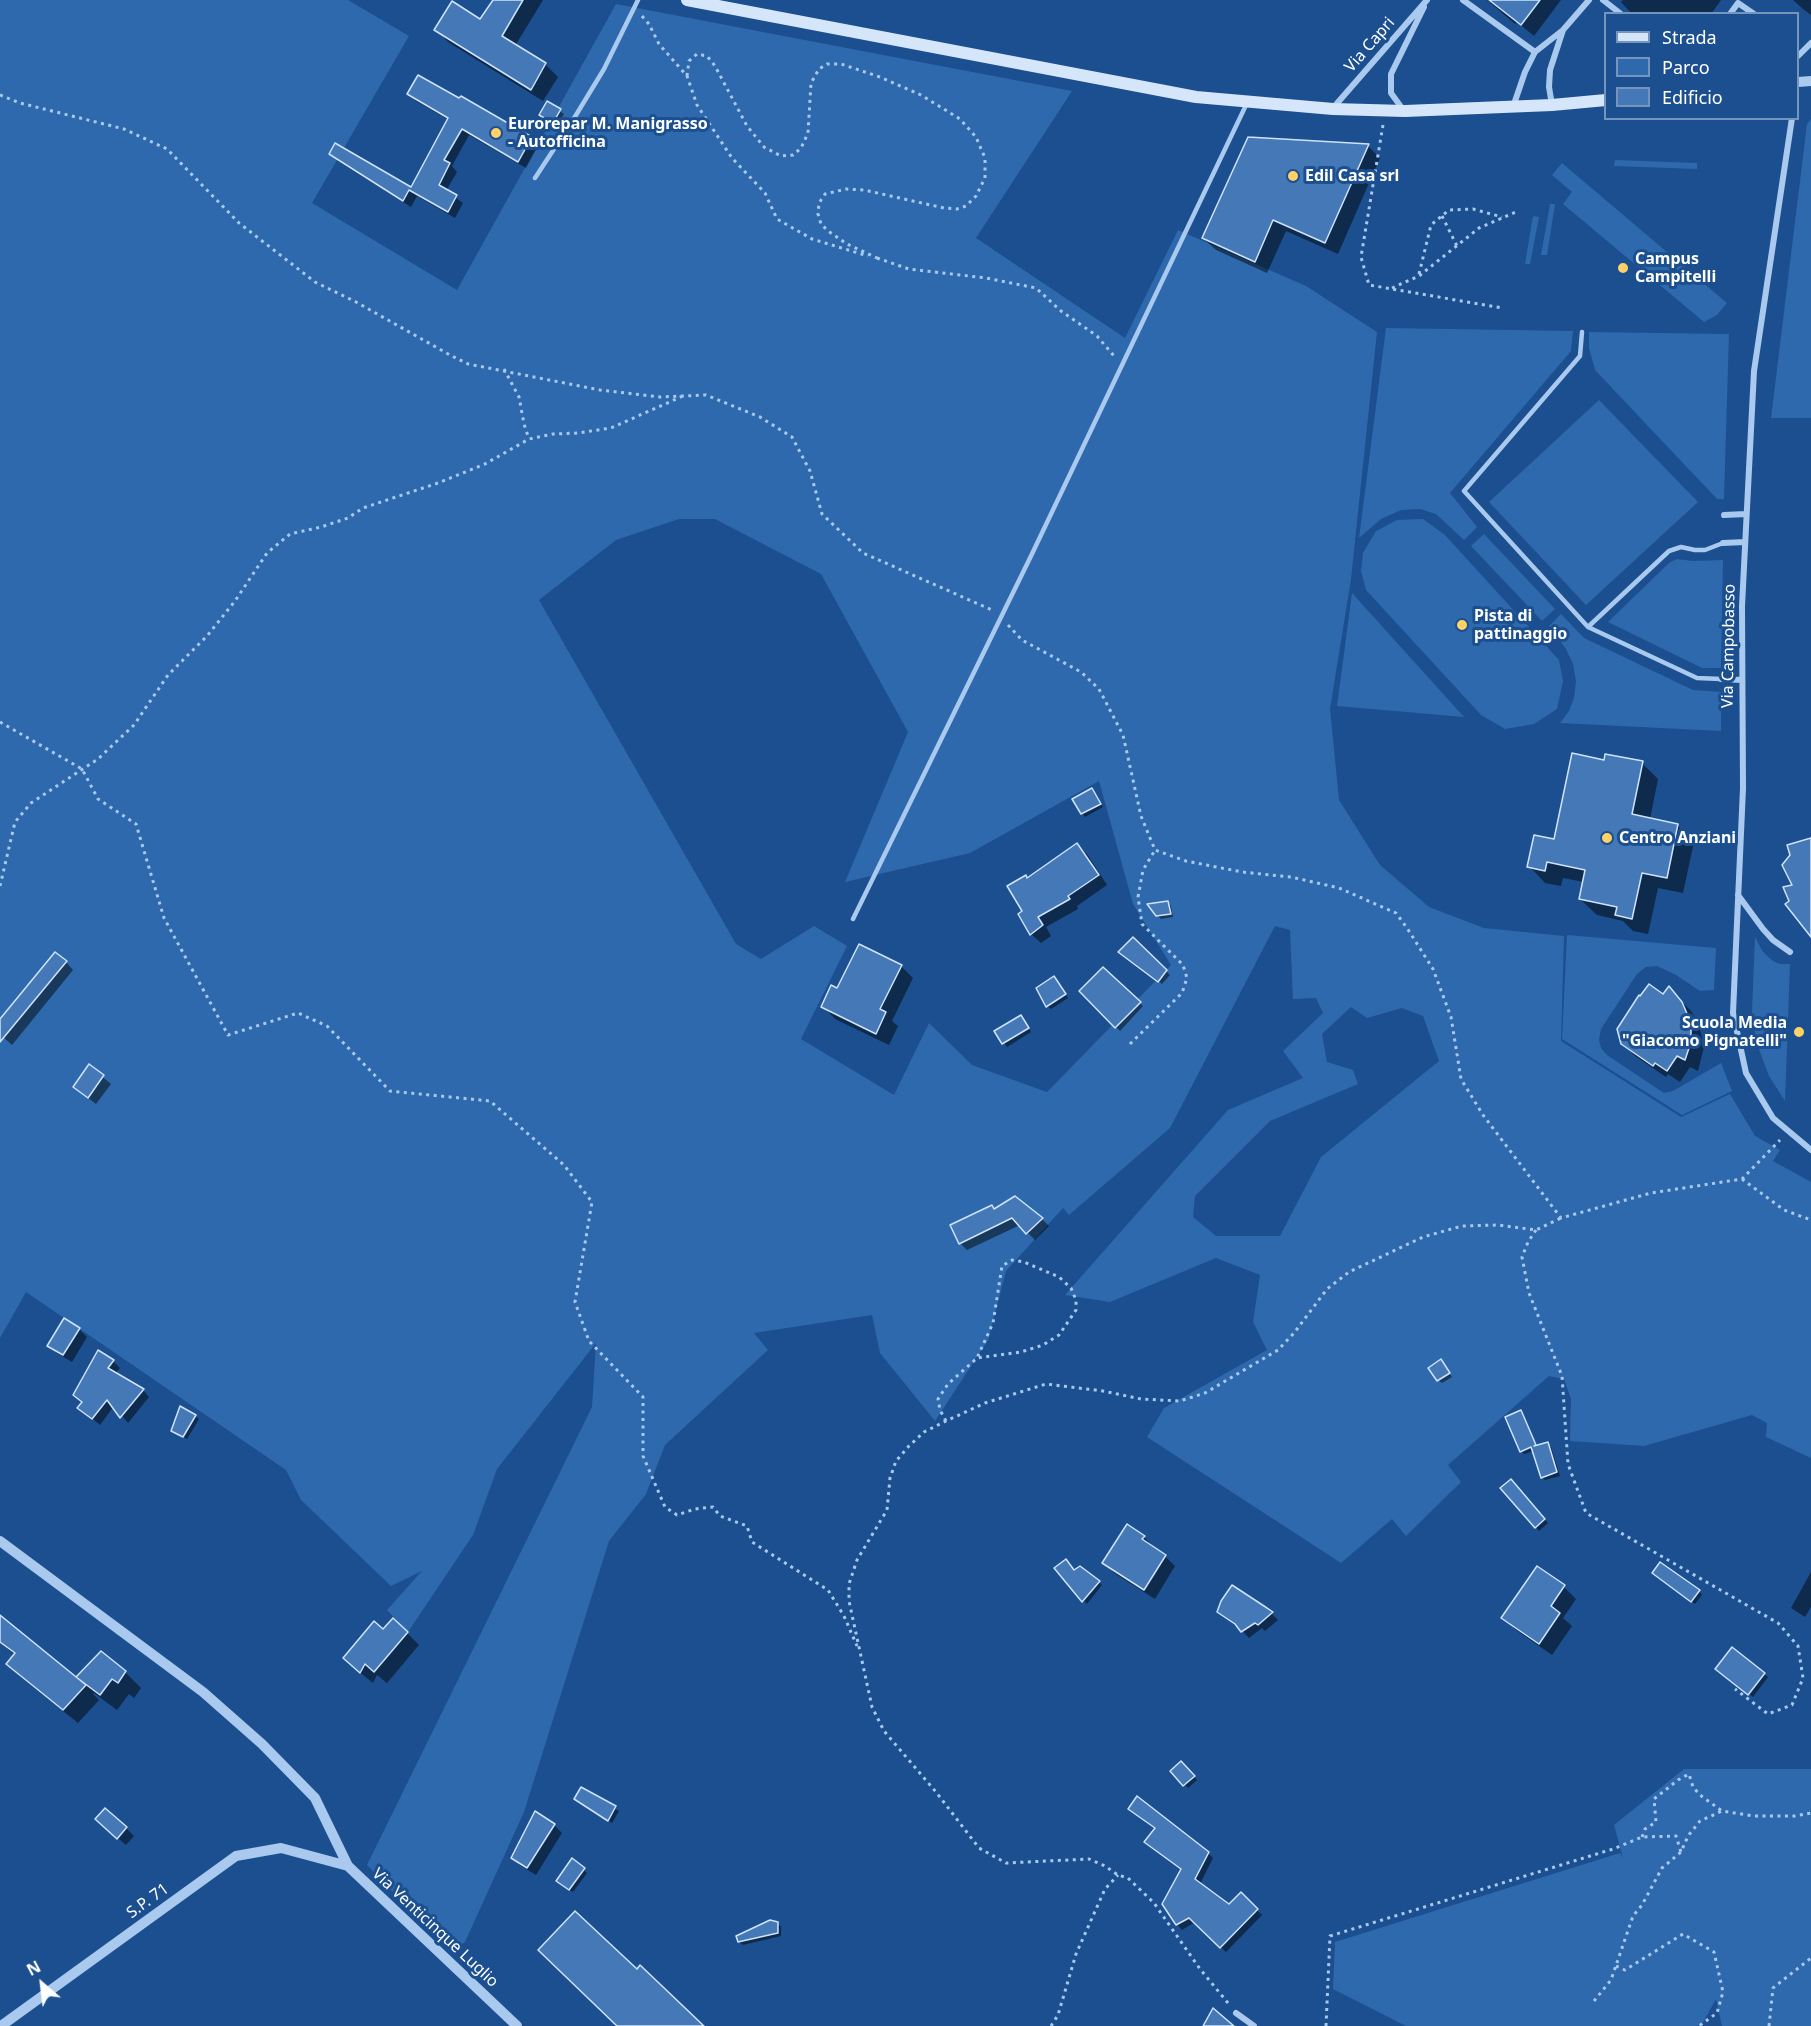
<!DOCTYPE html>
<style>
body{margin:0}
#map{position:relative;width:1811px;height:2026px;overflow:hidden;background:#1b4f8f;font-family:"Noto Sans",sans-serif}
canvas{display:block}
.legend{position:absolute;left:1604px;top:12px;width:195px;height:108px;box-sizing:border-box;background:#1b4f8f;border:2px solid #7695bc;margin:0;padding:8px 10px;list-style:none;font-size:18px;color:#fff}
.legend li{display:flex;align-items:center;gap:12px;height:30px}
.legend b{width:30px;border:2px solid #7695bc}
.north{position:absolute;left:12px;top:1954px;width:60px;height:60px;-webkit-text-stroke:4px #1b4f8f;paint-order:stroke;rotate:332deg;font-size:16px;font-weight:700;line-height:24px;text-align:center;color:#fff}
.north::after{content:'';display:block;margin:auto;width:21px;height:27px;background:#fff;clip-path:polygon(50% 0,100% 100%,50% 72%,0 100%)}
</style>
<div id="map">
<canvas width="1811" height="2026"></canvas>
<ul class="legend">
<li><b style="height:8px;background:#d6e6fa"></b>Strada</li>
<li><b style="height:16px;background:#2e69ad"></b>Parco</li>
<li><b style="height:16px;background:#4478b7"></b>Edificio</li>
</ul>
<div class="north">N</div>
</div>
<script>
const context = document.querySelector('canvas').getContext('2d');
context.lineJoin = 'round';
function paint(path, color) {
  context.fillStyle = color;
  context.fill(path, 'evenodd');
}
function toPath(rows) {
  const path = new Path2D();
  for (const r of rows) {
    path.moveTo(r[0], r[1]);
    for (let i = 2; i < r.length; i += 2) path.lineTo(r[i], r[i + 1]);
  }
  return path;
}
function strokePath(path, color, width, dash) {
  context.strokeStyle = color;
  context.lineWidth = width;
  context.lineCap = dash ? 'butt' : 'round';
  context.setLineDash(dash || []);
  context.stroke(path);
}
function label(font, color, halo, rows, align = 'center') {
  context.font = font + ' "Noto Sans",sans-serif';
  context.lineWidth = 6;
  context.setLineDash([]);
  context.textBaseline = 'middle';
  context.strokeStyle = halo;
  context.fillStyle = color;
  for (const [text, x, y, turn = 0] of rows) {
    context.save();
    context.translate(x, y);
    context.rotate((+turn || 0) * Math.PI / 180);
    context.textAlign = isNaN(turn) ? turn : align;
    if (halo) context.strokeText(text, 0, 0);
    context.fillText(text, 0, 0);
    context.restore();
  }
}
const green = toPath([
 [0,0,348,0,409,36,312,203,457,290,616,4,1072,91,976,238,1125,338,1178,230,1306,286,1377,332,1351,579,1330,709,1339,800,1380,865,1429,907,1484,928,1564,936,1561,1041,1681,1117,1730,1094,1755,1136,1780,1150,1773,1161,1811,1182,1811,1458,1766,1437,1767,1423,1752,1415,1644,1446,1570,1441,1571,1399,1564,1379,1549,1376,1448,1465,1461,1482,1406,1536,1392,1519,1341,1563,1147,1437,1164,1408,1267,1350,1253,1322,1260,1275,1216,1258,1110,1302,1065,1295,1228,1110,1303,1078,1283,1051,1323,1013,1316,998,1293,999,1290,930,1275,926,1170,1128,1069,1215,1063,1208,1006,1271,988,1340,935,1421,880,1353,872,1315,754,1333,768,1350,665,1445,646,1494,609,1541,524,1812,465,1942,450,1952,367,1865,592,1407,596,1343,497,1469,473,1535,408,1632,387,1610,422,1571,391,1586,301,1500,286,1470,26,1292,0,1338],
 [679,519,715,519,821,574,908,732,845,882,970,853,1099,781,1133,904,1171,965,1047,1092,972,1065,929,1023,894,1095,801,1039,847,946,814,926,761,959,736,944,539,600,616,540],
 [1351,1007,1367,1018,1402,1008,1423,1016,1439,1061,1321,1157,1280,1236,1216,1236,1193,1217,1195,1196,1270,1121,1358,1084,1353,1070,1327,1062,1322,1034],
 [1811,119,1811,418,1771,418,1807,124],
 [1615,160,1697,163,1697,169,1614,166],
 [1562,163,1727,303,1717,315,1704,322,1563,204,1572,192,1552,175],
 [1550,204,1555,204,1547,255,1541,255],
 [1533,216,1539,217,1530,264,1525,264],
 [1386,328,1573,331,1571,351,1450,493,1477,527,1464,540,1436,514,1420,509,1401,510,1381,519,1359,538],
 [1589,332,1729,334,1724,499,1717,499,1595,370,1589,348],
 [1599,400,1698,502,1586,605,1489,502],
 [1423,519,1445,535,1559,660,1563,681,1557,709,1534,724,1505,729,1481,715,1366,590,1361,571,1363,553,1376,531,1397,520],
 [1484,534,1555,609,1542,621,1471,546],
 [1677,559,1693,561,1723,560,1721,668,1702,668,1608,622,1669,563],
 [1352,593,1464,717,1337,706],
 [1561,614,1584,638,1693,690,1721,692,1721,731,1560,723,1569,711,1574,698,1576,681,1573,664,1566,649,1549,626],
 [1567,935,1716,948,1714,990,1700,991,1676,975,1657,966,1646,967,1637,974,1601,1029,1599,1040,1601,1048,1607,1055,1664,1093,1673,1091,1721,1063,1732,1091,1682,1115,1562,1039],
 [1755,937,1763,952,1773,961,1780,964,1790,964,1785,1101,1769,1076,1757,1044,1752,1012],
 [1684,1769,1811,1769,1811,2026,1722,2026,1716,1999,1701,2026,1406,2026,1333,1989,1335,1942,1620,1853,1623,1858,1614,1825]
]);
const shadow = toPath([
 [494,0,543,0,515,46,546,65,558,77,543,101,448,42,436,29,481,21],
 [1487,0,1561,0,1534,36,1517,22,1515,24],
 [1623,0,1721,0,1711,14,1632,14,1621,2],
 [1793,0,1811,0,1811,15,1803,9],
 [408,94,531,138,538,146,526,168,469,135,452,166,457,172,446,191,463,203,455,218,417,196,411,207,338,161,331,153,411,189,449,120,416,101],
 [548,103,564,114,557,125,544,118],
 [1368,146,1380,158,1338,254,1286,231,1267,273,1216,250,1203,238],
 [1605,761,1642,763,1658,779,1650,819,1678,826,1694,842,1683,893,1658,888,1648,934,1633,931,1623,921,1597,915,1580,899,1584,882,1563,878,1561,886,1545,883,1529,866,1555,841],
 [1092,790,1103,807,1085,817,1082,813],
 [1077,845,1087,854,1107,885,1077,906,1078,909,1046,927,1051,936,1041,943,1031,934,1024,912,1027,879],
 [1168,902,1171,906,1173,917,1161,919,1157,915],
 [1133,939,1170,975,1162,984,1124,955],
 [66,962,73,970,12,1045,0,1034,0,1021],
 [901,966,913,978,892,1021,898,1026,889,1045,835,1019,823,1006,838,990],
 [1103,969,1143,1006,1120,1031,1081,991],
 [1057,981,1068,998,1051,1009,1047,1006],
 [1669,989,1691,1011,1699,1025,1704,1047,1698,1071,1690,1067,1680,1082,1668,1074,1666,1077,1635,1056,1622,1043],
 [1024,1021,1031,1032,1007,1047,996,1031],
 [89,1066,111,1084,96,1104,74,1087],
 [994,1210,1042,1219,1049,1226,1035,1240,1020,1225,967,1250,960,1243],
 [65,1320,79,1329,87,1337,72,1362,57,1353,49,1345],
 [113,1361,120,1368,115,1374,143,1390,149,1397,128,1423,114,1406,100,1425,79,1407],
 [1444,1365,1452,1377,1442,1383,1438,1380],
 [1521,1412,1524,1415,1537,1447,1547,1444,1551,1447,1560,1476,1545,1480,1542,1477,1534,1451,1524,1454,1521,1451],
 [195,1416,199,1419,187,1439,173,1431],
 [1514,1484,1548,1523,1539,1531,1536,1527],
 [1144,1537,1154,1547,1153,1548,1165,1556,1175,1566,1155,1599,1114,1573,1104,1563],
 [1537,1568,1564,1587,1576,1599,1563,1618,1572,1626,1552,1655,1516,1630,1503,1617],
 [1056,1569,1075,1572,1099,1582,1102,1585,1087,1604],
 [1811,1572,1811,1607,1805,1617,1791,1608],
 [1654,1573,1699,1591,1702,1595,1695,1604],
 [1233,1587,1272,1614,1278,1620,1265,1631,1262,1628,1249,1638,1239,1627,1219,1612],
 [0,1617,81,1683,125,1672,141,1688,134,1698,129,1694,117,1710,94,1693,93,1694,99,1700,78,1723,22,1678,8,1664,15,1655,0,1643],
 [383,1631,407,1633,419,1645,387,1683,377,1675,373,1683,357,1670],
 [1732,1649,1768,1677,1753,1697,1721,1672],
 [1181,1763,1197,1780,1188,1788,1172,1771],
 [582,1789,619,1811,612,1823,576,1799],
 [536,1813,554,1825,562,1833,536,1875,521,1866,513,1858],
 [1135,1813,1208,1853,1213,1858,1200,1884,1229,1906,1241,1894,1262,1915,1226,1952,1195,1922,1182,1930,1177,1924,1164,1903,1182,1870,1156,1829],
 [105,1827,126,1828,134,1836,126,1845],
 [573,1860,587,1873,573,1892,561,1884],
 [778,1923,781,1927,781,1936,743,1945,739,1942]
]);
const building = toPath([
 [493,0,523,0,502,36,546,63,531,90,434,30,452,1,480,19,493,0],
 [1489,0,1540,0,1521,25,1489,0],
 [418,75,459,98,461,96,532,137,518,162,462,129,444,160,450,163,439,185,457,195,448,212,409,190,403,201,329,154,335,143,411,187,448,118,407,94,418,75],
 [547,101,561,109,553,123,539,115,547,101],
 [1248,137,1369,144,1325,243,1273,220,1255,262,1202,238,1248,137],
 [1572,753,1604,760,1605,754,1643,761,1632,814,1678,824,1667,878,1642,873,1632,919,1615,915,1617,907,1579,899,1585,870,1547,862,1545,871,1527,867,1534,835,1554,839,1572,753],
 [1092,788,1101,804,1081,814,1072,799,1092,788],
 [1811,838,1811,937,1785,904,1789,901,1783,887,1792,885,1782,865,1790,855,1787,845,1811,838],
 [1077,843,1099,875,1068,896,1070,899,1038,917,1043,925,1030,935,1018,914,1022,911,1007,886,1026,875,1027,878,1077,843],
 [1168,901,1171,914,1156,916,1147,904,1168,901],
 [1133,937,1167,970,1158,982,1118,952,1133,937],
 [859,944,902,965,880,1009,886,1012,876,1034,821,1007,831,985,837,988,859,944],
 [55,952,67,961,0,1042,0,1019,55,952],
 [1103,967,1141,1002,1115,1028,1079,991,1103,967],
 [1054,976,1066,994,1046,1007,1036,988,1054,976],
 [1649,984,1663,994,1669,986,1682,1002,1691,1023,1691,1042,1685,1060,1677,1056,1667,1071,1655,1063,1653,1066,1621,1044,1617,1029,1639,995,1640,996,1649,984],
 [1021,1015,1029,1028,1002,1044,994,1031,1021,1015],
 [89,1064,104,1075,88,1098,73,1087,89,1064],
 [1015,1196,1043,1218,1026,1234,1012,1218,959,1244,950,1225,992,1205,994,1209,1015,1196],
 [64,1318,80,1328,63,1355,47,1346,64,1318],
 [98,1350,114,1360,108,1368,144,1389,120,1418,107,1400,92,1419,77,1408,82,1402,73,1395,98,1350],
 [1441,1359,1450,1373,1437,1381,1428,1368,1441,1359],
 [180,1406,196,1415,183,1437,171,1431,180,1406],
 [1521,1410,1536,1445,1534,1446,1548,1442,1557,1472,1541,1478,1531,1447,1520,1452,1505,1417,1521,1410],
 [1511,1479,1545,1519,1535,1528,1500,1488,1511,1479],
 [1127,1524,1145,1536,1142,1539,1166,1555,1144,1590,1102,1563,1127,1524],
 [1066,1559,1074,1570,1080,1566,1100,1581,1082,1602,1054,1568,1066,1559],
 [1660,1562,1700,1590,1691,1602,1652,1573,1660,1562],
 [1537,1566,1565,1585,1551,1606,1560,1613,1539,1644,1501,1618,1537,1566],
 [1232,1585,1264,1606,1273,1612,1258,1625,1255,1623,1241,1632,1235,1624,1217,1612,1221,1601,1232,1585],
 [0,1615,86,1685,63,1710,6,1664,15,1653,0,1642,0,1615],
 [393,1618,408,1632,374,1672,365,1664,360,1673,343,1658,374,1621,383,1629,393,1618],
 [1732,1647,1765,1673,1748,1695,1715,1669,1732,1647],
 [101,1651,126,1671,118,1683,112,1679,100,1695,76,1677,101,1651],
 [1181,1761,1195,1776,1183,1786,1170,1771,1181,1761],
 [581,1787,616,1806,608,1821,574,1799,581,1787],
 [1137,1796,1209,1852,1195,1879,1229,1904,1241,1892,1258,1909,1220,1948,1189,1918,1176,1925,1162,1904,1181,1869,1144,1842,1155,1828,1128,1809,1137,1796],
 [105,1808,127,1827,117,1839,95,1819,105,1808],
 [535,1811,555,1824,527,1868,511,1858,535,1811],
 [572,1858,585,1868,569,1890,556,1881,572,1858],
 [575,1911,637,1969,640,1965,704,2026,617,2026,538,1950,575,1911],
 [770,1920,778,1922,778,1933,738,1942,736,1936,770,1920],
 [1213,2008,1234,2026,1203,2026,1213,2008]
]);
const path = toPath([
 [642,16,649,24,659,44,687,76,697,105,732,158,765,193,777,219,812,239,868,256],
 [687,76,689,61,697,54,707,56,715,66,747,126,764,147,781,156,793,155,801,148,808,133,811,83,819,69,827,64,841,64,880,77,921,95,960,119,976,137,985,158,985,178,976,196,966,206,957,209,944,208,864,190,846,189,825,194,819,203,818,214,821,224,828,231,847,244,877,258],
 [0,95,20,103,124,129,167,149,239,223,315,282,356,302,450,355,468,364,600,390,660,397,706,395,760,417,792,437,810,471,822,514,863,553,992,610],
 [1383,125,1361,257,1369,285,1502,308],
 [1442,216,1457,246],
 [877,258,909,269,986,278,1036,288,1061,311,1097,336,1114,356],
 [1419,274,1431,225,1449,210,1473,209,1502,217],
 [1392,288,1419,276,1479,228,1516,212],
 [504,369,519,397,524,424,529,439],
 [1008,625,1022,640,1081,672,1099,689,1123,735,1141,816,1155,850,1186,861,1242,872,1291,877,1339,888,1396,913,1407,928,1433,969,1451,1017,1461,1079,1483,1115,1561,1218,1651,1193,1742,1179,1780,1140],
 [0,722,82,769,98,799,136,824,164,918,228,1035,298,1013,327,1026,390,1091,490,1101,564,1165,592,1202,575,1302,589,1341,643,1397,643,1456,665,1507,677,1515,695,1509,713,1507,720,1516,747,1526,752,1542,828,1590,844,1616,857,1646],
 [0,886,15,822,31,803,98,759,134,725,168,675,207,636,235,601,267,553,290,534,321,527,348,518,363,508,438,483,485,464,529,439,553,434,578,433,611,428,683,396],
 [1130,1044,1182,993,1187,978,1183,965,1142,924,1138,897,1143,870,1155,850],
 [1742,1179,1784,1210,1811,1220],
 [1536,1230,1528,1242,1522,1257,1529,1293,1562,1376,1568,1464,1586,1513,1778,1623,1798,1646,1803,1678,1792,1705,1768,1714,1735,1689],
 [946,1421,940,1410,938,1399,948,1384,977,1358,1021,1352,1043,1345,1059,1335,1076,1310,1076,1300,1071,1288,1059,1277,1024,1262,1012,1260,1002,1266,993,1323,977,1358],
 [1642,1837,1645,1829,1656,1822,1654,1799,1678,1780,1689,1774,1693,1787,1700,1795,1722,1811],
 [1616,1966,1625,1970,1683,1934,1714,1952,1723,1992,1717,2013,1699,2026],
 [1594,2001,1611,1980,1633,1916,1642,1905,1662,1868,1681,1852,1688,1836,1700,1821,1722,1811,1754,1816,1795,1816,1811,1813],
 [1228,2003,1200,1969,1154,1903,1128,1878,1118,1875,1105,1866,1089,1859,1006,1863,979,1848,936,1792,884,1731,872,1707,849,1601,849,1584,857,1560,887,1510,890,1478,896,1461,909,1446,924,1432,946,1421,985,1403,1046,1384,1103,1391,1141,1399,1180,1401,1205,1393,1278,1350,1294,1333,1327,1289,1349,1272,1423,1237,1462,1226,1498,1225,1536,1230,1561,1218],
 [1051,2026,1058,2015,1076,1954,1105,1889,1118,1875],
 [1326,2026,1330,1936,1613,1849,1642,1837,1676,1836,1681,1852],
 [1769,2026,1773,1988,1811,1958]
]);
const service = toPath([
 [535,178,573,120,604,69,638,0],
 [1582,332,1580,356,1464,491,1588,627,1697,678,1721,679],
 [1588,627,1669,551,1681,547,1695,550,1705,550,1723,543],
 [853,919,1031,556,1247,103]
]);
const minor = toPath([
 [1463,0,1535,52],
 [1603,0,1621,14],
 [1730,14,1738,3,1754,14],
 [1798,56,1811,43],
 [1552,105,1549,87,1550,70,1563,30],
 [1513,107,1525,72,1535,52,1563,30,1589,0],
 [1333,108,1427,0],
 [1404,111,1391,93,1391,74,1424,7],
 [1792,118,1754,371,1742,606,1743,788,1733,1013,1746,1073,1773,1118,1811,1150],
 [1724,515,1746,514],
 [1723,543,1745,542],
 [1721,679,1742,680],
 [1738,895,1763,929,1773,940,1790,952],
 [1236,2013,1254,2026]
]);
const tertiary = toPath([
 [1798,82,1811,81],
 [0,1541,203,1692,262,1744,315,1798,348,1866],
 [1,2026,236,1856,281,1848,348,1866,517,2026]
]);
const secondary = toPath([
 [687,0,1196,97,1333,109,1405,111,1552,105,1606,100]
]);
const markers = [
 [496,133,6,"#ffd166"],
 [1293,176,6,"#ffd166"],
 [1623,268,6,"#ffd166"],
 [1462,625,6,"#ffd166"],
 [1607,838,6,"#ffd166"],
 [1799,1032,6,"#ffd166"]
];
const streetNames = [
 ["Via Capri",1370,45,-49],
 ["Via Campobasso",1729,646,-89],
 ["S.P. 71",148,1901,-36],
 ["Via Venticinque Luglio",435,1928,43]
];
const poiNames = [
 ["Eurorepar M. Manigrasso",508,124],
 ["- Autofficina",508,142],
 ["Edil Casa srl",1305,176],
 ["Campus",1635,259],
 ["Campitelli",1635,277],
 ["Pista di",1474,616],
 ["pattinaggio",1474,634],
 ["Centro Anziani",1619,838],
 ["Scuola Media",1787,1023,"right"],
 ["\"Giacomo Pignatelli\"",1787,1041,"right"]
];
paint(green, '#2e69ad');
paint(shadow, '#0007');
paint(building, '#4478b7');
strokePath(building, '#cfe3fa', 1.5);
strokePath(path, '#a9c9ee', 3, [3, 4.5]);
strokePath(service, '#a9c9ee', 4.5);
strokePath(minor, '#a9c9ee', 6);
strokePath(tertiary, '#a9c9ee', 10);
strokePath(secondary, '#d6e6fa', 12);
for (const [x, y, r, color] of markers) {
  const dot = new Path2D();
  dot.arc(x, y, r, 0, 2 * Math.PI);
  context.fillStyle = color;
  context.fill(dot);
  strokePath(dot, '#1b4f8f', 2);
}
label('16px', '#fff', '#1b4f8f', streetNames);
label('bold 16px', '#fff', '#1b4f8f', poiNames, 'left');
</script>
